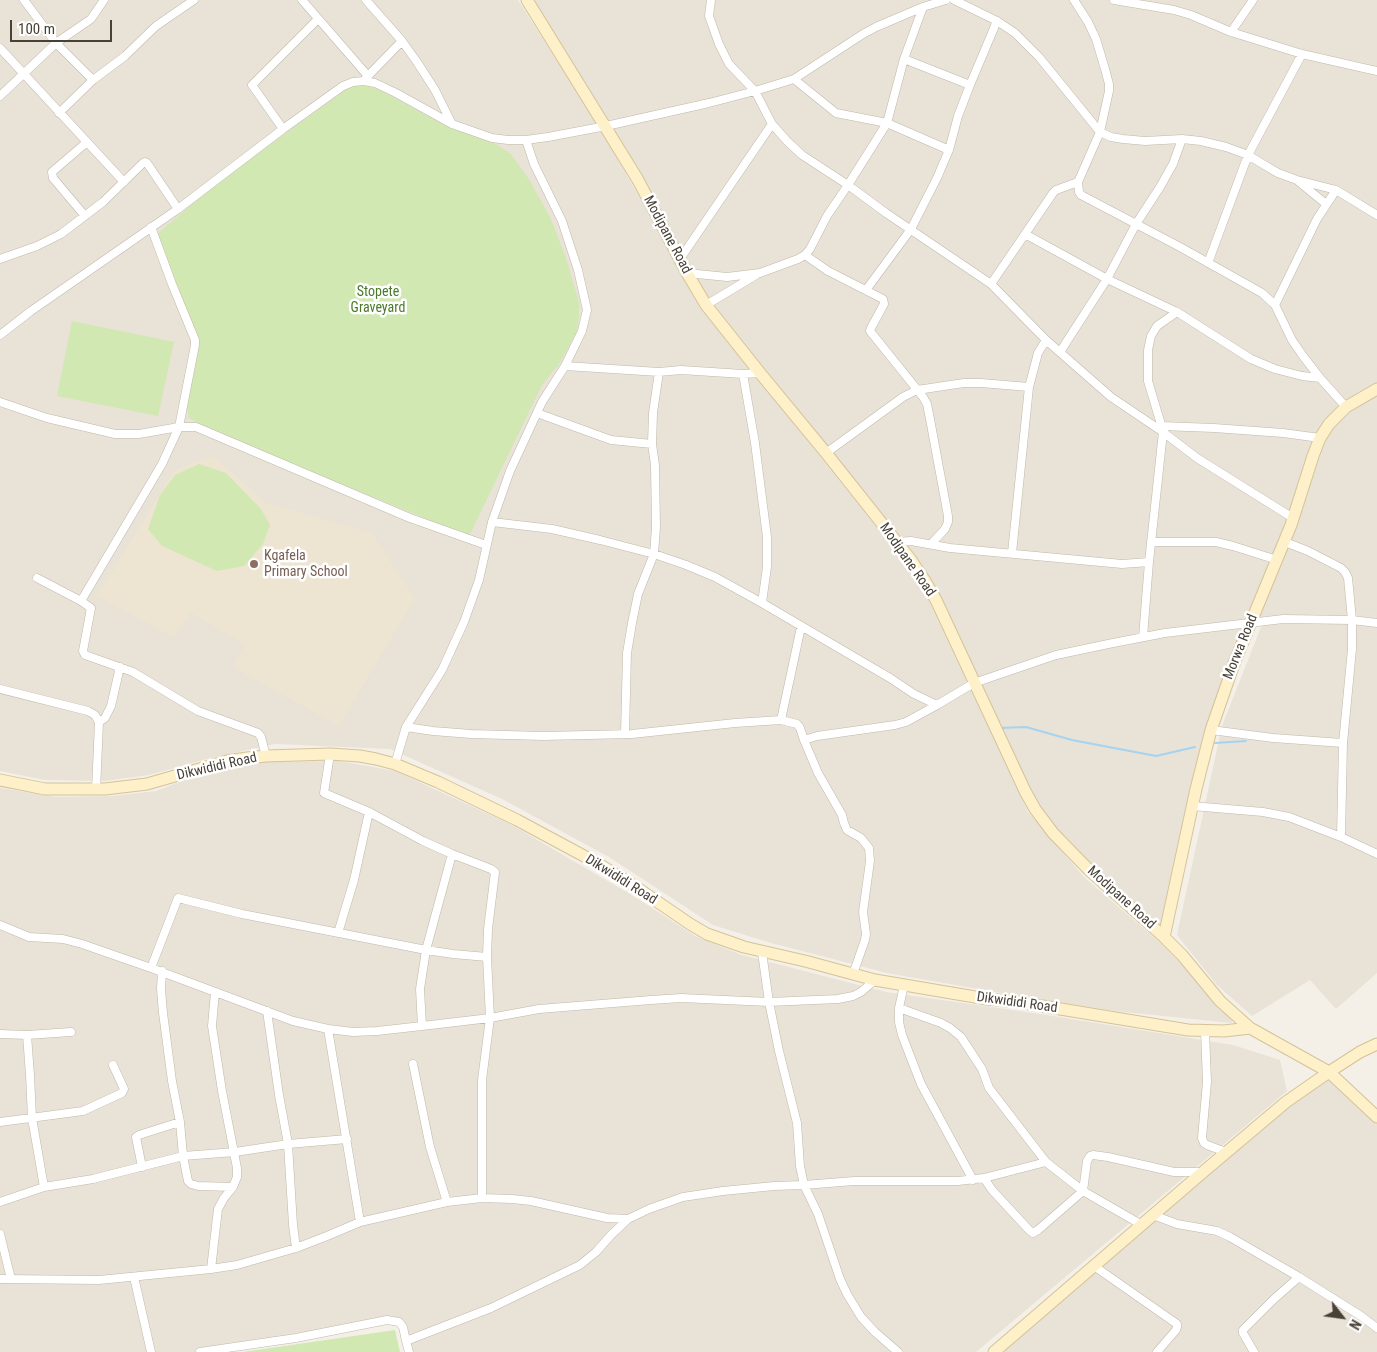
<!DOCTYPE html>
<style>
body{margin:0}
#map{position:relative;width:1377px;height:1352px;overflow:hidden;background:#f4f0e8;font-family:"Roboto Condensed",sans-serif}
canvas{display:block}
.north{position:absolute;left:1317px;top:1292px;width:50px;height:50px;-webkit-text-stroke:4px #fff;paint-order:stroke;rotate:120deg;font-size:14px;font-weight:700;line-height:20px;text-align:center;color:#484137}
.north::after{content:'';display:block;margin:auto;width:18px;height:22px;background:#484137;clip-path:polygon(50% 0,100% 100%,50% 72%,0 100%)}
.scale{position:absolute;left:10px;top:20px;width:102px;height:22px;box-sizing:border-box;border:2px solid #484137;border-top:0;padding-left:6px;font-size:15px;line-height:18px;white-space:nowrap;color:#484137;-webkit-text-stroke:4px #fff;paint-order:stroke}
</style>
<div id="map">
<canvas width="1377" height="1352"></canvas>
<div class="north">N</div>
<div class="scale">100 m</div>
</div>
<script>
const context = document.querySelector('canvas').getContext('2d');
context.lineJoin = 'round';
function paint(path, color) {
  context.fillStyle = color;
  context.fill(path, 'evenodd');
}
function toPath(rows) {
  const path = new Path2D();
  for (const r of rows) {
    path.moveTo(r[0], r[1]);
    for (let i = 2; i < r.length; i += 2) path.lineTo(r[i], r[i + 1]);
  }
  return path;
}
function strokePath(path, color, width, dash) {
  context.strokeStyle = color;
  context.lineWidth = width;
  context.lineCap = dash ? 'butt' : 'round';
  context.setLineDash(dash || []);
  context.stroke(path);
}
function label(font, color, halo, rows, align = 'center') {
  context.font = font + ' "Roboto Condensed",sans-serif';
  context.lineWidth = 5;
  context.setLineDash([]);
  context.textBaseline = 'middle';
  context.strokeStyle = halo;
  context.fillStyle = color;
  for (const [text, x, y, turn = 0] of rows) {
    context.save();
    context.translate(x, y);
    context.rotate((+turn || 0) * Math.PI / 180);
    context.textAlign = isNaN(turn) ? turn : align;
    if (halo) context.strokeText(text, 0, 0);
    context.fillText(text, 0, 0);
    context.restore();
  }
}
const residential = toPath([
 [0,0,518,0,598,125,674,257,749,368,894,549,925,592,1028,812,1085,878,1164,946,1231,1016,1232,1023,1115,1011,1007,994,887,973,771,943,713,925,609,857,502,799,390,749,275,744,207,759,149,775,104,781,45,780,0,771],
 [527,0,1377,0,1377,973,1336,1009,1310,980,1252,1016,1217,985,1177,935,1222,726,1263,622,1251,623,1222,699,1164,937,1035,809,936,600,719,322],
 [339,761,395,771,510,824,635,897,695,936,742,955,886,992,1040,1014,1233,1045,1280,1060,1287,1091,976,1352,409,1352,403,1327,387,1320,200,1352,0,1352,0,788,56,797,113,796,156,791,198,775,266,762],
 [1329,1072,1377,1117,1377,1352,994,1352]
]);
const education = toPath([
 [213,456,267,503,372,533,415,598,339,726,233,667,244,644,191,613,173,637,97,596,174,470]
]);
const green = toPath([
 [361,84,380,90,444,125,491,141,511,154,530,181,551,219,566,258,579,303,579,316,577,331,559,364,542,385,469,536,273,456,207,428,189,418,186,403,198,338,156,235,217,183,351,86],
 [72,321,174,342,158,416,57,396],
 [199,464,226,473,261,509,270,525,263,544,244,566,217,571,162,546,148,529,160,495,175,475],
 [395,1330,400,1352,243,1352]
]);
const stream = toPath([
 [1000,728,1026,727,1072,740,1156,756,1195,747],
 [1215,743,1246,741]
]);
const street = toPath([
 [24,0,56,43,93,80],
 [302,0,368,76],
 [366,0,402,41,417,62,435,90,452,124],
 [711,0,709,16,719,44,729,64,755,91,772,124,787,141,802,155,848,185,886,213,991,284,1046,340,1111,397,1163,432],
 [954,0,997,21,1015,33,1039,57,1100,132,1111,137,1123,139,1145,141,1182,139,1201,141,1226,147,1248,155,1261,163,1278,173,1297,180,1336,190,1377,215],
 [1074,0,1088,22,1096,39,1105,69,1109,84,1109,91,1100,132,1078,182,1079,192,1081,195,1180,247,1262,293,1275,305,1292,340,1303,356,1320,378],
 [1114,0,1174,10,1191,15,1231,32,1302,54,1377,71],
 [1231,32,1253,0],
 [0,48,124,182],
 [904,59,970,85],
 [365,79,402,41],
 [794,79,836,113,887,123,949,150],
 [0,96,56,43,91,19,104,0],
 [59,113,93,80,125,56,156,26,194,0],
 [283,129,252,85,318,19],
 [1182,139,1173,164,1160,187,1136,224,1107,279,1177,312,1251,359,1275,369,1302,376,1320,378,1346,407],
 [1298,181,1326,204],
 [85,216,53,178,52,172,87,142],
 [1025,234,1107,279,1060,352],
 [805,255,828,271,883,299,884,304,871,328,870,331,923,397,927,404,930,419,948,516,948,522,945,529,931,544],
 [0,259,37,246,61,234,103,202,143,163,145,162,147,163,178,209],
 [680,259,772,124],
 [1208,263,1248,155,1302,54],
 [687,273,727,277,760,273,798,259,805,255,810,249,827,216,848,185,887,123,904,59,923,7],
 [991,284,1053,193,1056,190,1078,182],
 [866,290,911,229,937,178,949,150,958,116,970,85,997,21],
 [706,305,756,275],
 [1275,305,1317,219,1336,190],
 [0,335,31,311,178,209,283,129,343,86,353,82,364,81,375,83,396,93,452,124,492,138,508,140,526,140,548,137,606,126,709,103,755,91,794,79,863,34,876,27,923,7,946,0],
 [565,366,659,372,681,370,743,374,760,373],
 [743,374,755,443,767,537,767,567,762,603],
 [0,402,47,418,115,434,139,434,179,427,196,427,410,518,486,545],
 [537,413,611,440,652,444],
 [1161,426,1214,428,1283,433,1320,438],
 [1163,431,1148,381,1148,350,1151,336,1157,326,1177,312],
 [826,453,903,397,917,390,964,383,981,383,1029,387],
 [492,522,552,529,600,540,654,554,686,565,715,577,762,603,890,678,914,694,937,705],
 [896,542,911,541,950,548,1122,564,1149,562],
 [1151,542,1216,542,1233,546,1277,560],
 [1285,542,1308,551,1341,568,1345,572,1348,578,1352,620,1352,649,1343,743,1341,837],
 [1012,553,1029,387,1038,353,1046,340],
 [37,578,81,601,91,608,83,651,85,655,133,672,198,711,258,733,261,737,266,756],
 [81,601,162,464,179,427,195,345,195,340,172,284,151,227],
 [1143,637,1149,562,1163,432,1197,458,1293,518],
 [0,689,88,711,95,715,99,722,96,790],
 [781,720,801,627],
 [99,722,105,718,111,706,120,667],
 [406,727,433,731,471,734,543,736,632,734,735,723,781,720,797,724,800,728,804,740,818,773,842,815,844,823,847,830,861,838,869,848,870,861,863,912,866,934,865,940,853,974],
 [1211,730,1273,738,1343,743],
 [625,734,627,653,632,623,638,594,654,554,656,527,655,465,652,444,653,413,659,372],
 [804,740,817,736,895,725,906,722,937,705,974,683,1056,655,1113,643,1165,633,1283,619,1352,620,1377,623],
 [330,754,324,793,369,812,423,841,452,854,491,869,495,872,488,929,487,957,490,1018,482,1080,482,1198],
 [395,764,406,727,442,670,464,622,479,580,492,522,510,471,542,402,565,366,582,331,587,310,578,270,562,221,534,164,526,140],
 [1192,806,1263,812,1289,817,1341,837,1377,854],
 [0,925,29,937,63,939,82,944,151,968,293,1021,328,1029,353,1032,377,1031,422,1026,490,1018,539,1009,651,1000,681,998,769,1002,838,999,853,996,861,992,875,980],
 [338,933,354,880,369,812],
 [762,952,769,1002,779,1051,797,1123,800,1166,804,1185,854,1181,958,1181,984,1178,1046,1162,1083,1191,1142,1225],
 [151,968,178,898,242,914,426,950,453,954,487,957],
 [899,1008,904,985],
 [267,1011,279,1095,288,1144,293,1225,296,1248],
 [422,1026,420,989,426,950,452,854],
 [328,1029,360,1222],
 [1205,1031,1207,1082,1202,1138,1204,1143,1207,1145,1226,1152],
 [0,1034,27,1035,30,1075,32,1118,44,1187],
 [27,1035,71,1032],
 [413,1064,430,1147,447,1202],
 [0,1122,83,1111,122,1093,124,1089,113,1065],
 [180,1122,183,1156,235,1152,288,1144,347,1139],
 [142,1167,136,1137,139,1135,180,1122,172,1081,163,1013,161,989,162,971],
 [984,1178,992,1190,1029,1230,1033,1233,1038,1230,1083,1191,1087,1161,1090,1156,1093,1155,1108,1157,1174,1172,1203,1172],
 [973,1180,921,1084,902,1035,899,1022,899,1008,941,1023,950,1028,961,1037,982,1069,989,1088,1046,1162],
 [0,1202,44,1187,93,1179,183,1156,188,1181,191,1184,198,1186,233,1187],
 [1153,1215,1177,1224,1217,1231,1230,1237,1299,1277,1361,1316,1377,1328],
 [0,1234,11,1279],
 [1094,1266,1177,1324,1177,1327,1176,1330,1157,1352],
 [211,1269,218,1209,224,1198,233,1187,237,1177,237,1168,222,1091,212,1026,215,992],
 [134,1277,151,1352],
 [0,1279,99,1280,211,1269,237,1265,296,1248,327,1236,360,1222,447,1202,482,1198,512,1199,531,1201,607,1218,628,1219,649,1209,683,1197,723,1191,774,1186,804,1185,818,1214,840,1279,847,1294,861,1317,875,1332,898,1352],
 [406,1341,409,1352],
 [200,1352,296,1338,387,1320,399,1322,403,1327,406,1341,491,1308,580,1265,596,1252,611,1235,628,1219],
 [1254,1352,1243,1333,1243,1330,1274,1299,1299,1277]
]);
const secondary = toPath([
 [527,0,638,180,687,273,706,305,760,373,826,453,911,560,925,581,936,600,1025,791,1035,809,1053,833,1090,871,1164,937,1182,955,1220,1001,1250,1028,1329,1072,1377,1117],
 [0,780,45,789,105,789,147,784,227,761,247,758,266,756,330,754,360,756,376,759,395,764,438,782,517,820,597,863,630,883,690,924,707,934,744,947,805,961,875,980,987,999,1018,1002,1188,1030,1224,1031,1250,1028],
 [1164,937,1196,789,1211,730,1235,661,1291,525,1313,456,1320,438,1329,424,1346,407,1377,389],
 [994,1352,1203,1172,1286,1102,1329,1072,1360,1052,1377,1044]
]);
const markers = [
 [254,564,5,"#8d6e63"]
];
const streetNames = [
 ["Modipane Road",667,235,62],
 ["Modipane Road",907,560,55],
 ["Morwa Road",1241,647,-68],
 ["Dikwididi Road",217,767,-13],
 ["Dikwididi Road",621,880,32],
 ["Modipane Road",1121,898,42],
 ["Dikwididi Road",1017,1003,8]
];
const parkNames = [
 ["Stopete",378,292],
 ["Graveyard",378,308]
];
const educationNames = [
 ["Kgafela",264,556],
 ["Primary School",264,572]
];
paint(residential, '#e8e2d7');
paint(education, '#ede5d2');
paint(green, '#d1e8b2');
strokePath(stream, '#a5d3f0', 2);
strokePath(street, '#c0b8ab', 9);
strokePath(secondary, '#d4c399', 13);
strokePath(street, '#fff', 8);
strokePath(secondary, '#fef0c8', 11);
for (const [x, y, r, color] of markers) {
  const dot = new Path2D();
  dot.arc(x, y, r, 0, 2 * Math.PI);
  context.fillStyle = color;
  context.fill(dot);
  strokePath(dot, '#fff', 2);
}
label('14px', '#484137', '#fff', streetNames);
label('14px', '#4a7a2a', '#fff', parkNames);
label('14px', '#785e54', '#fff', educationNames, 'left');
</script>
